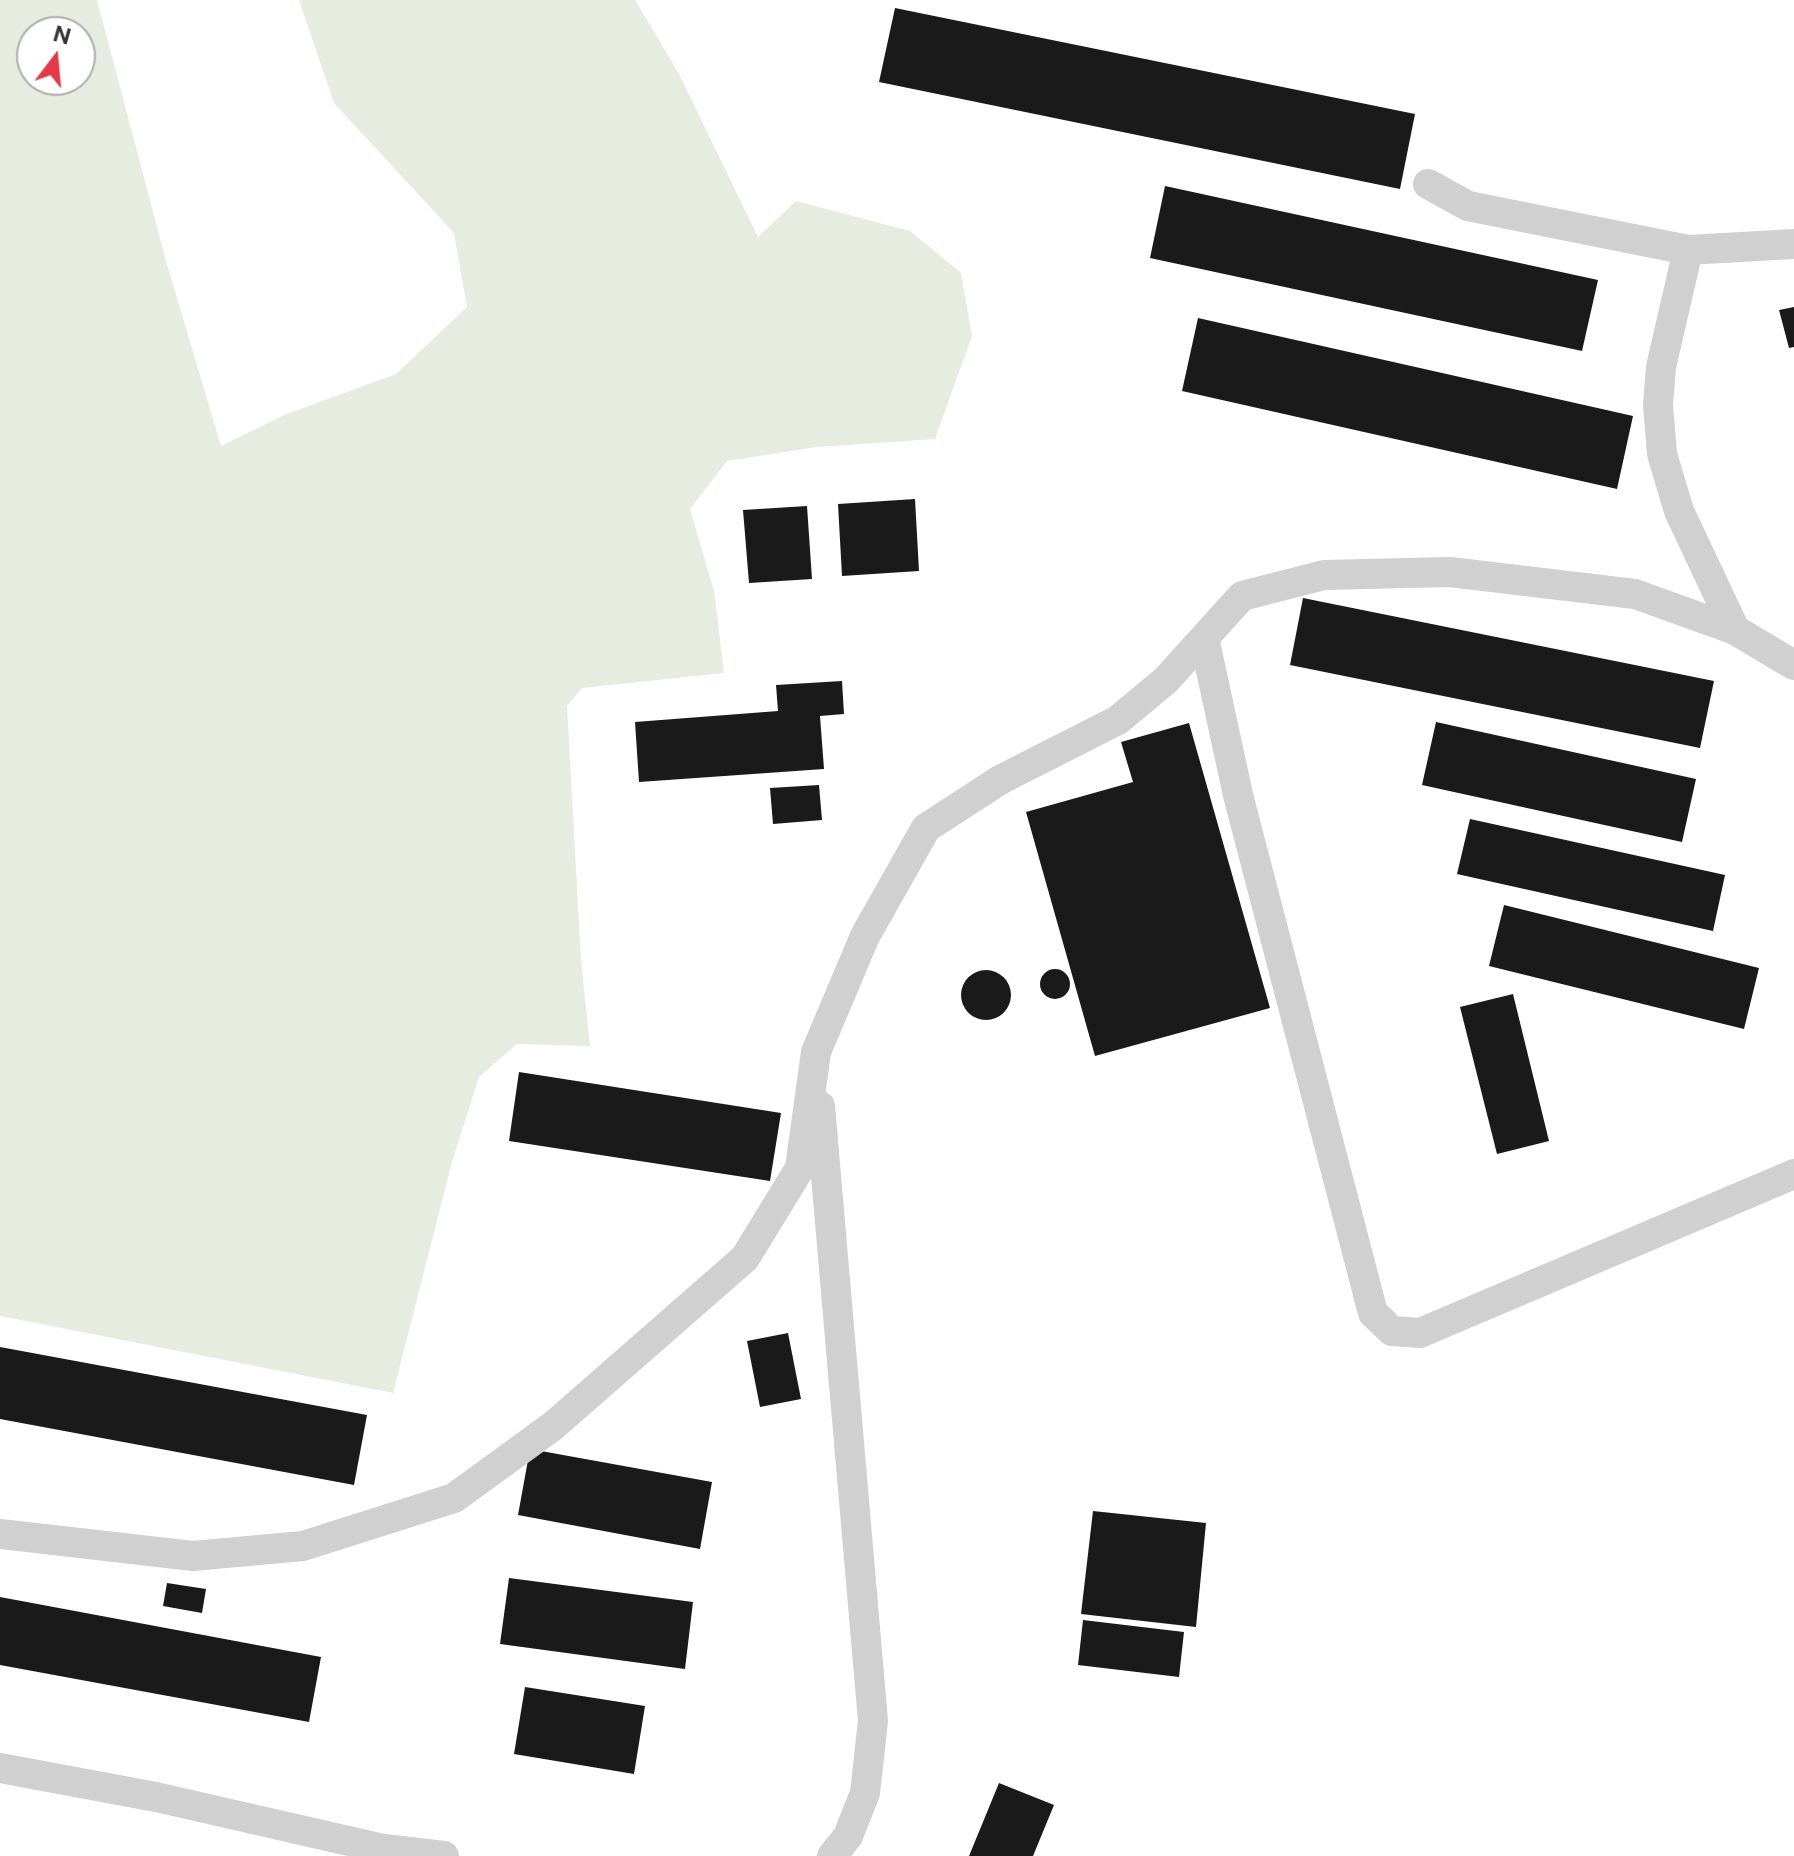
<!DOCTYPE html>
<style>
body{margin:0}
#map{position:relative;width:1794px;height:1856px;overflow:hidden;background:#fff;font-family:"Public Sans",sans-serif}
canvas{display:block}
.north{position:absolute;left:16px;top:16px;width:80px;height:80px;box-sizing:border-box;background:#fff;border:2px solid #adadad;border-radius:50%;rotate:16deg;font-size:22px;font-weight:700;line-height:32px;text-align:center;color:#333}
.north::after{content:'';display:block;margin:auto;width:28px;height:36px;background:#e63946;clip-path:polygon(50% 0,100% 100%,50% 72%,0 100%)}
</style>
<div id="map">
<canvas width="1794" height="1856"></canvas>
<div class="north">N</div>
</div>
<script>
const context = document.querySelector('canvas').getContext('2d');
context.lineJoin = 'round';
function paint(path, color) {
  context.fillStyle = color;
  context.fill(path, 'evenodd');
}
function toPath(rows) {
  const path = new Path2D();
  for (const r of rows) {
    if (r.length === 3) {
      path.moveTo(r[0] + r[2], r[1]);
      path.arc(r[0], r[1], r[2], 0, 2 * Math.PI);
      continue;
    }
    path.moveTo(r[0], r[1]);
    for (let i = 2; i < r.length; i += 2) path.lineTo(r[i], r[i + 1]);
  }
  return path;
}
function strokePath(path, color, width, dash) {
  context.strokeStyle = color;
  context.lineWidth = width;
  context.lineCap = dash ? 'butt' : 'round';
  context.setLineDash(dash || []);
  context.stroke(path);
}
const green = toPath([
 [0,0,97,0,166,261,221,446,284,415,396,374,467,307,454,233,334,103,299,0,635,0,679,74,758,237,796,201,910,231,961,273,972,336,935,439,817,447,727,461,690,509,714,591,724,673,582,688,567,706,581,960,590,1046,517,1044,479,1077,452,1162,393,1393,0,1316],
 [32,32,80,32,80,80,32,80]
]);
const building = toPath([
 [895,8,1415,114,1400,189,879,82],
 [1165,186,1598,280,1582,351,1150,258],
 [1794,307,1794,347,1789,348,1779,310],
 [1198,318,1633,416,1617,489,1182,391],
 [915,499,919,571,842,576,838,504],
 [807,506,812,579,749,583,743,510],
 [1303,598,1714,681,1700,748,1290,665],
 [842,681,844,714,820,716,824,769,639,782,635,722,778,711,776,685],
 [1436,722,1696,779,1682,842,1422,785],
 [1189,723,1270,1008,1095,1056,1026,812,1133,782,1121,742],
 [819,785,822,820,773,824,770,788],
 [1470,819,1725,875,1713,931,1457,874],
 [1504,905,1759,968,1744,1029,1489,966],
 [1055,984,15],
 [986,995,25],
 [1513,994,1549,1141,1497,1154,1460,1007],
 [519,1072,781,1113,770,1181,509,1141],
 [788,1333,801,1399,760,1407,747,1341],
 [0,1347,367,1415,354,1485,0,1419],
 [530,1449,712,1482,700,1549,518,1515],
 [1093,1511,1206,1523,1196,1627,1081,1614],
 [509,1578,693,1602,685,1669,500,1644],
 [167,1583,206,1589,202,1613,163,1606],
 [0,1597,321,1657,309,1722,0,1665],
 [1083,1620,1184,1632,1179,1677,1078,1665],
 [525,1687,645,1706,634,1774,514,1754],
 [999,1783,1054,1805,1033,1856,969,1856]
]);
const street = toPath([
 [1428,184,1468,206,1688,250,1794,244],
 [1688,250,1661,367,1658,405,1662,454,1679,511,1735,630],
 [1204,638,1238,795,1373,1313,1392,1331,1420,1333,1794,1174],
 [820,1106,873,1721,865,1793,848,1836,832,1856],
 [0,1534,193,1556,303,1546,454,1498,553,1426,745,1258,800,1168,816,1052,865,936,926,828,1000,780,1118,720,1166,680,1242,596,1324,575,1450,572,1635,594,1735,630,1794,665],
 [0,1768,156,1797,384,1849,444,1856]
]);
paint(green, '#e6ecdf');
paint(building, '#1a1a1a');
strokePath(street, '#d0d0d0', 30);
</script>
